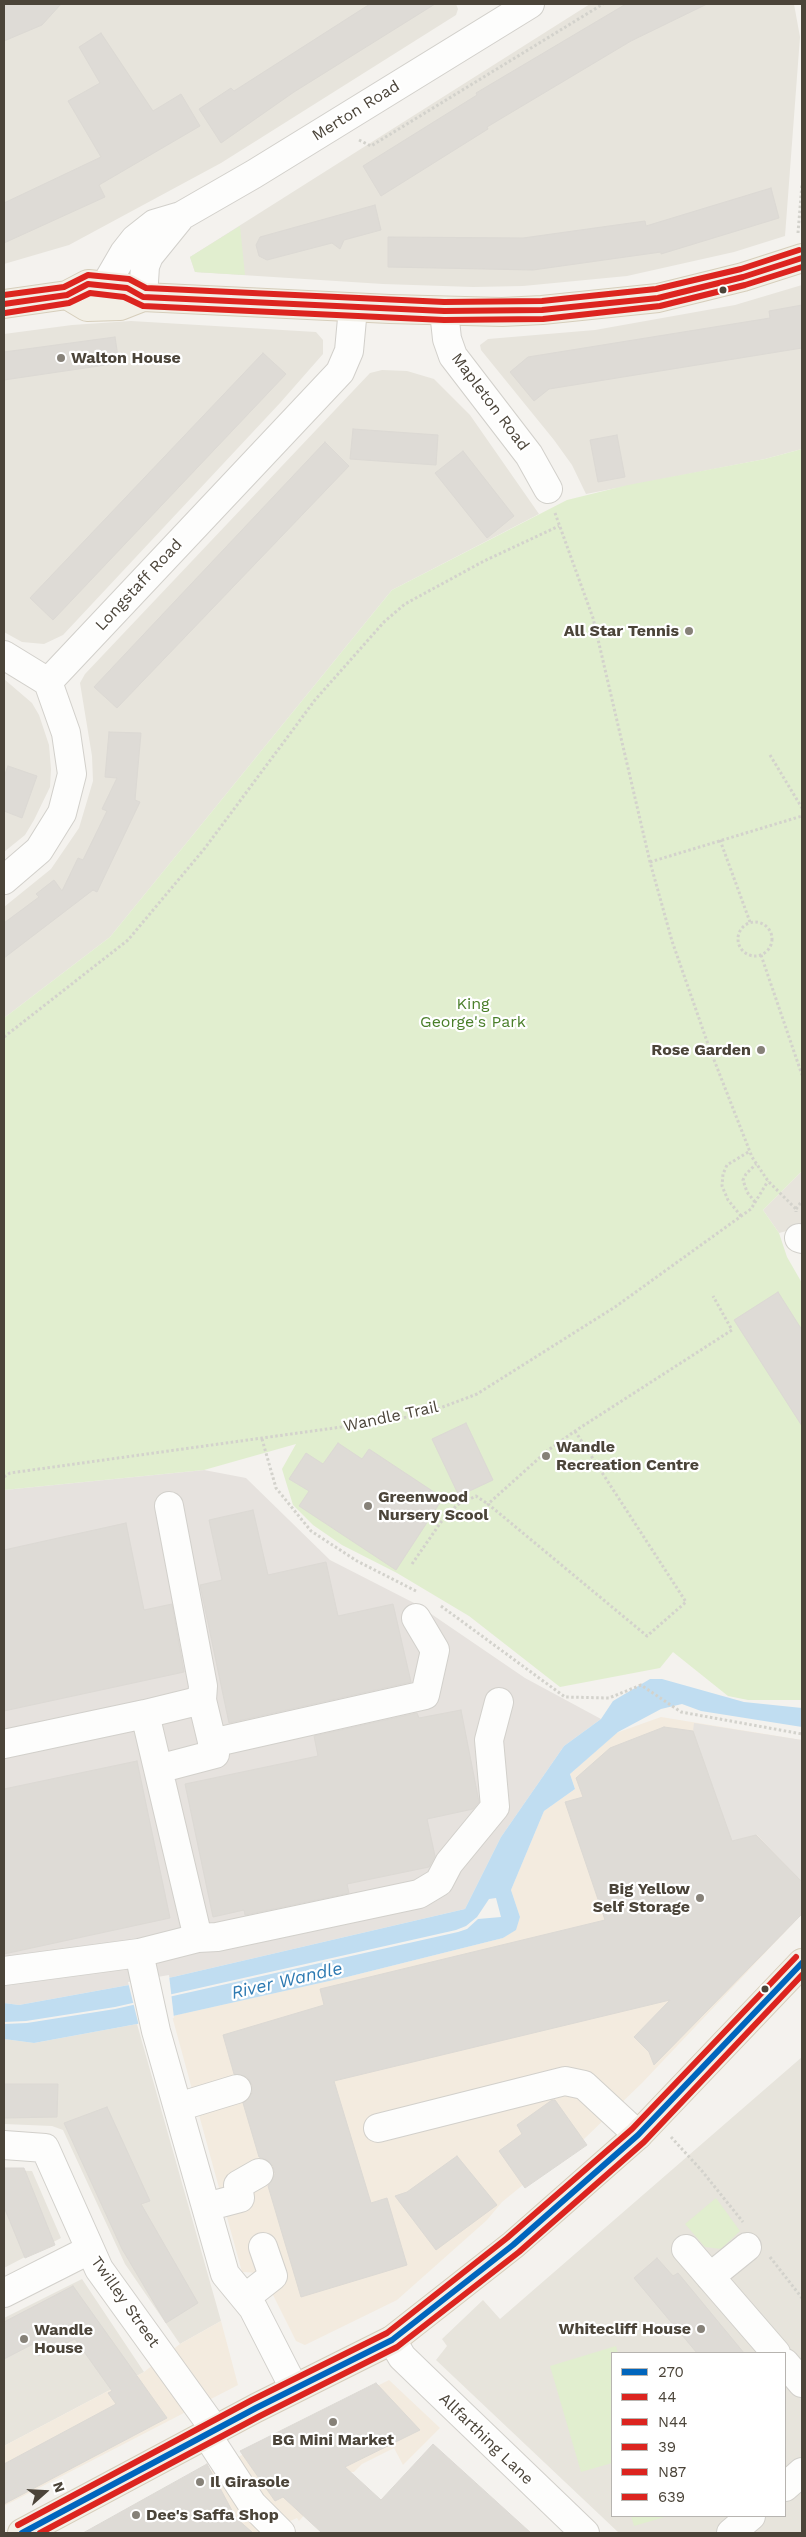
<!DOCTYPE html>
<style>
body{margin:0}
#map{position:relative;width:806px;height:2537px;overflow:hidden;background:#f4f2ee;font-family:"Work Sans",sans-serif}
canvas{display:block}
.frame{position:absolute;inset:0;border:5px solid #4b4439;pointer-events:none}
.legend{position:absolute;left:611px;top:2352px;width:175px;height:165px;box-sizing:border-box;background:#fff;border:1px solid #b7b4b0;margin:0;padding:6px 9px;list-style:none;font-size:15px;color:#4b4439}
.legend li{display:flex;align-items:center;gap:10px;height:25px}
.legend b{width:25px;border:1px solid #b7b4b0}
.north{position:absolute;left:20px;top:2467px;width:50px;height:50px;-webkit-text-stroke:4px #fff;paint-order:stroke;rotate:71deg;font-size:14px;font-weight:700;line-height:20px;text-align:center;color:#4b4439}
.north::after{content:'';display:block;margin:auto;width:18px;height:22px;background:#4b4439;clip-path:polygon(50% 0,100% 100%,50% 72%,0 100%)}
</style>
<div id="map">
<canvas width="806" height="2537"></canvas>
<div class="frame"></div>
<ul class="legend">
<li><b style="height:6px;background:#0065bd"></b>270</li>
<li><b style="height:6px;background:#dc241f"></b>44</li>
<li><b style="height:6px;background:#dc241f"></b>N44</li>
<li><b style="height:6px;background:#dc241f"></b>39</li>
<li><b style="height:6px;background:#dc241f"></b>N87</li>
<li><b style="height:6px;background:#dc241f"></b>639</li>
</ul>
<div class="north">N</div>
</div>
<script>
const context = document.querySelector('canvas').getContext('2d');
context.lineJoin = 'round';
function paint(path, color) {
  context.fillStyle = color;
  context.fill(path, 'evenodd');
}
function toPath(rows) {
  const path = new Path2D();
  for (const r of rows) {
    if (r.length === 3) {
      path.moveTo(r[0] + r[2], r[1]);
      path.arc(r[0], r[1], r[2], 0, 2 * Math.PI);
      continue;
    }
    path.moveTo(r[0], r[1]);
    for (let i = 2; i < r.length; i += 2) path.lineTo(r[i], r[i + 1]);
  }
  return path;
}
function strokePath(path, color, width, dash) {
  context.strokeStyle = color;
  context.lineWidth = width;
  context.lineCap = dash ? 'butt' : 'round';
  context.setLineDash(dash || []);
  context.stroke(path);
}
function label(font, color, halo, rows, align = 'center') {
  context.font = font + ' "Work Sans",sans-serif';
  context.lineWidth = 4.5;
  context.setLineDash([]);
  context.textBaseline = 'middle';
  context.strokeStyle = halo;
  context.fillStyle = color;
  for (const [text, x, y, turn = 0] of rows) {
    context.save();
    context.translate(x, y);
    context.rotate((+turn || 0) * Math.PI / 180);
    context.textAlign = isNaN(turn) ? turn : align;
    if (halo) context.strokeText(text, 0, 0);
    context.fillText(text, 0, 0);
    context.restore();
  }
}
const residential = toPath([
 [4,4,456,4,458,9,456,15,221,163,69,245,4,264],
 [590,4,794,4,800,37,785,236,734,252,627,276,523,286,473,287,383,284,195,272,190,257],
 [802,285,802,449,765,459,586,494,572,465,554,440,481,350,480,345,488,339,595,330,735,305],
 [131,321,316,332,323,340,323,354,280,403,63,635,44,644,22,642,4,632,4,334,72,325],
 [382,370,407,371,434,379,470,415,539,514,392,590,110,937,4,1018,4,907,51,869,79,828,93,781,92,756,80,683,85,674,370,373],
 [4,679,32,703,39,715,49,745,51,769,50,787,34,820,25,835,4,852],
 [802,1171,802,1227,779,1233,763,1210],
 [137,2024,221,2321,180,2344,125,2264,63,2130,52,2126,4,2124,4,2039,34,2043],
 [802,2057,802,2533,619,2533,436,2360,447,2346,442,2339,483,2300,500,2319],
 [612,2353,785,2353,785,2516,612,2516],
 [4,2170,32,2171,61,2238,4,2268],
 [82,2279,144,2372,4,2446,4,2318]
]);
const commercial = toPath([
 [661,1717,802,1740,802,1914,642,2083,583,2140,567,2149,502,2202,487,2220,397,2300,305,2345,296,2341,262,2273,242,2272,172,2016,347,1977,503,1938,515,1930,520,1917,511,1890,544,1811,575,1789,570,1774,616,1733],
 [221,2321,238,2385,4,2506,4,2446,144,2372,180,2344],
 [389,2380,440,2428,403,2465,394,2448,362,2464,354,2472,343,2472,299,2521,297,2518,264,2533,216,2533,202,2507,185,2484]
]);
const industrial = toPath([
 [204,1470,246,1478,330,1560,418,1605,525,1678,601,1719,564,1746,501,1837,465,1909,173,1977,19,2005,4,2003,4,1490]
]);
const green = toPath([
 [240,226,245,275,195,272,190,257],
 [802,449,802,1171,763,1210,779,1233,787,1257,802,1283,802,1700,748,1700,728,1696,673,1652,660,1668,560,1687,469,1616,397,1573,342,1545,313,1525,293,1505,282,1469,296,1444,204,1470,4,1490,4,1018,110,937,392,590,567,500,628,485,765,459],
 [716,2198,740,2231,721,2249,705,2247,685,2224],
 [616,2346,618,2353,612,2353,612,2463,581,2472,550,2366],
 [631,2516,668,2516,634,2526]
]);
const parking = toPath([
 [694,1723,802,1740,802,1882,757,1835,732,1841,693,1731]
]);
const water = toPath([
 [650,1679,662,1679,744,1702,802,1708,802,1727,701,1711,682,1704,661,1709,618,1732,570,1774,575,1789,544,1811,511,1890,520,1917,516,1930,503,1938,347,1977,137,2024,34,2043,4,2039,4,2024,27,2023,115,2009,458,1932,467,1929,478,1919,501,1917,496,1898,489,1899,477,1917,466,1926,456,1930,115,2007,26,2021,4,2022,4,2003,19,2005,173,1977,465,1909,501,1837,564,1746,601,1719,613,1701]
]);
const pier = toPath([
 [169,1975,174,2018,139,2026,128,1982]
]);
const building = toPath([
 [4,4,61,4,42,25,4,41,4,4],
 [370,4,435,4,294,92,221,143,199,109,231,88,234,91,370,4],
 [626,4,707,4,631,41,487,127,488,129,381,196,363,166,477,95,476,93,626,4],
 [101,33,153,111,181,94,200,126,99,185,105,197,4,243,4,203,101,157,68,101,100,83,79,47,101,33],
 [771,188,779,218,661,254,661,252,533,270,388,267,388,237,523,238,645,221,646,226,771,188],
 [375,205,381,230,344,240,340,249,332,243,267,260,259,256,256,245,260,237,375,205],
 [802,305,802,348,549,389,534,401,510,372,528,357,770,318,769,311,802,305],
 [115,337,119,363,4,380,4,352,115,337],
 [263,353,286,374,53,620,30,598,263,353],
 [353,429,438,435,436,465,350,459,353,429],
 [617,435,625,477,598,482,590,440,617,435],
 [325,442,349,466,117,708,94,687,325,442],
 [463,451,514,516,487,538,435,473,463,451],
 [109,732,141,733,135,800,140,802,97,892,93,890,4,958,4,923,39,897,36,894,54,880,62,891,78,858,83,860,107,811,102,809,117,778,105,777,109,732],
 [8,766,37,776,22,818,4,811,4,777,8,766],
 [778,1292,802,1330,802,1426,734,1320,778,1292],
 [466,1423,493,1480,459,1496,432,1439,466,1423],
 [338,1443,362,1459,369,1449,443,1498,396,1570,299,1506,309,1491,289,1479,306,1453,323,1464,338,1443],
 [253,1510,268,1575,326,1562,338,1616,393,1604,411,1682,229,1723,200,1585,222,1580,209,1520,253,1510],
 [126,1523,144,1610,172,1604,184,1672,4,1711,4,1550,126,1523],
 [461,1710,479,1802,473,1809,427,1819,435,1856,429,1867,347,1884,349,1893,245,1915,244,1910,213,1917,185,1784,318,1756,314,1736,417,1713,419,1718,461,1710],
 [664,1727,693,1731,732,1841,756,1835,802,1882,802,1914,654,2065,649,2052,634,2037,670,2000,334,2081,371,2203,387,2198,407,2265,301,2297,268,2186,275,2174,273,2166,267,2160,259,2157,243,2103,252,2093,252,2085,247,2077,234,2074,223,2035,324,2005,320,1989,605,1920,565,1802,583,1797,576,1778,610,1748,664,1727],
 [137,1761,170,1918,4,1954,4,1789,137,1761],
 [4,2084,58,2084,57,2117,4,2118,4,2084],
 [552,2100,555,2100,587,2145,525,2188,499,2151,522,2134,517,2125,552,2100],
 [107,2107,150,2201,141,2204,198,2303,166,2323,122,2249,64,2123,107,2107],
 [457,2156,497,2205,436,2250,395,2196,407,2192,457,2156],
 [4,2168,24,2168,55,2245,25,2258,4,2207,4,2168],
 [657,2258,673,2276,678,2273,744,2353,697,2353,634,2278,657,2258],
 [73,2286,167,2418,4,2504,4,2464,116,2404,108,2393,112,2391,75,2339,38,2356,33,2344,4,2359,4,2322,73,2286],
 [376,2383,420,2430,345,2467,381,2500,433,2444,531,2533,322,2533,283,2497,275,2501,240,2451,376,2383],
 [207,2464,236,2518,253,2533,83,2533,207,2464]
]);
const path = toPath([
 [359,140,371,146,603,4],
 [798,233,802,184],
 [555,513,593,618,650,862,672,941,709,1047,752,1157,768,1181,796,1209,796,1212],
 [770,755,802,808],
 [720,840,750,922],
 [650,862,802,816],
 [755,939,17],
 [761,955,802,1075],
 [4,1037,128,940,205,848,315,700,384,622,405,604,484,561,559,526],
 [755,1202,747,1192,743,1180,746,1174,756,1164],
 [796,1209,802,1201],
 [741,1216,728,1200,722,1186,723,1174,727,1165,750,1151],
 [575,1431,686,1602,647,1636,488,1504,547,1451,575,1431,732,1330,713,1296],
 [262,1439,276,1488,311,1531,357,1561,416,1591],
 [4,1477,10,1473,392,1420,427,1413,477,1394,615,1307,751,1209,768,1181],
 [412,1564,441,1522,457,1505,476,1496,488,1504],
 [441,1606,565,1697,609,1698,641,1685,681,1712,802,1734],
 [671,2137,702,2171,743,2222],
 [770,2257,802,2298]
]);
const minor = toPath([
 [106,284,124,253,135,239,154,224,181,216,254,174,530,4],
 [143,297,145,266,149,256,179,219],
 [444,311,447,339,453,356,529,455,548,489],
 [4,655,48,682],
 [4,880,39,850,62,813,72,774,66,733,48,682,340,372,349,351,353,308],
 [799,1238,802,1239],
 [169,1506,203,1686,202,1700],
 [212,1743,425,1695,435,1650,416,1618],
 [4,1744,145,1714],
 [158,1769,215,1754,202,1700,145,1714,198,1938,139,1953,156,2031,225,2274,253,2308,294,2388],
 [198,1938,217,1937,419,1894,439,1882,449,1863,495,1807,489,1740,499,1702],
 [4,1971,139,1953],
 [178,2107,237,2089],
 [378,2128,565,2081,584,2085,638,2135],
 [4,2145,45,2148,99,2269,215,2430],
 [206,2207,240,2198,238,2185,259,2173],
 [686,2249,776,2353],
 [710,2277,747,2247],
 [4,2293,89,2250],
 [245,2298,273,2276,263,2247],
 [392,2340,402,2357,431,2385,585,2533],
 [785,2363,802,2383],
 [207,2435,252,2504,281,2533],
 [785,2487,802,2472],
 [731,2533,751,2516]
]);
const major = toPath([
 [67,295,87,307,120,306,143,297,390,309,502,312,542,310,658,298,743,277,802,258],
 [4,304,67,295,88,284,127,288,143,297],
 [22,2533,256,2408,392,2340,513,2245,638,2135,802,1963]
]);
const bus1 = toPath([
 [22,2533,256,2408,392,2340,513,2245,638,2135,802,1963]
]);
const bus2 = toPath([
 [40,2533,260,2416,397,2347,519,2252,644,2142,802,1975]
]);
const bus3 = toPath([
 [18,2525,252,2400,387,2333,507,2238,632,2129,796,1957]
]);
const bus4 = toPath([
 [4,304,67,295,88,284,127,288,143,297,444,311,542,310,658,298,743,277,802,258]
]);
const bus5 = toPath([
 [5,313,69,303,90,293,124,297,143,306,444,320,543,319,660,306,745,285,802,267]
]);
const bus6 = toPath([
 [4,295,64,287,88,275,129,279,146,288,444,302,542,301,656,289,741,269,799,250]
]);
const markers = [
 [723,290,4.5,"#4b4439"],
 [61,358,5,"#868178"],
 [689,631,5,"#868178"],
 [761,1050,5,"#868178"],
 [546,1456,5,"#868178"],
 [368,1506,5,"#868178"],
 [700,1898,5,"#868178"],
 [765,1989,4.5,"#4b4439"],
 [701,2329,5,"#868178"],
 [24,2339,5,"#868178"],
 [333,2422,5,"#868178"],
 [200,2482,5,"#868178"],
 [136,2515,5,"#868178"]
];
const streetNames = [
 ["Merton Road",356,111,-32],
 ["Mapleton Road",490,402,53],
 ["Longstaff Road",139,585,-47],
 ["Wandle Trail",391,1417,-12],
 ["Twilley Street",125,2302,55],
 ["Allfarthing Lane",486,2439,44]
];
const poiNames = [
 ["Walton House",71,358],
 ["All Star Tennis",679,631,"right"],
 ["Rose Garden",751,1050,"right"],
 ["Wandle",556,1447],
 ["Recreation Centre",556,1465],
 ["Greenwood",378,1497],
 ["Nursery Scool",378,1515],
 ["Big Yellow",690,1889,"right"],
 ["Self Storage",690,1907,"right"],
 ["Whitecliff House",691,2329,"right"],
 ["Wandle",34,2330],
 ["House",34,2348],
 ["BG Mini Market",333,2440,"center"],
 ["Il Girasole",210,2482],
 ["Dee's Saffa Shop",146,2515]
];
const parkNames = [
 ["King",473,1004],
 ["George's Park",473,1022]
];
const waterNames = [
 ["River Wandle",287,1981,-13]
];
paint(residential, '#e7e4dc');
paint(commercial, '#f3ebdf');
paint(industrial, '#e6e2de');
paint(green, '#e1eecf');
paint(parking, '#e6e3df');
paint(water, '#c0ddf1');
paint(pier, '#f4f2ee');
paint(building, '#dedbd6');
strokePath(building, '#dcd9d4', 1);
strokePath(minor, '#d2d0cb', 30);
strokePath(major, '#d6cebb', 30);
strokePath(path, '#d3d2cc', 3, [2.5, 2.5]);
strokePath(minor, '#fdfdfc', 28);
strokePath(major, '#f2efe6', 28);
strokePath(bus1, '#0065bd', 6);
strokePath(bus2, '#dc241f', 6);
strokePath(bus3, '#dc241f', 6);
strokePath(bus4, '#dc241f', 6);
strokePath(bus5, '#dc241f', 6);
strokePath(bus6, '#dc241f', 6);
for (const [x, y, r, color] of markers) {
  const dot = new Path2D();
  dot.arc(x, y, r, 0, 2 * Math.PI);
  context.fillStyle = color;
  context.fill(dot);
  strokePath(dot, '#fff', 2);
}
label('16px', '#4b4439', '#fff', streetNames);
label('bold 16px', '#4b4439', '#fff', poiNames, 'left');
label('16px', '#4a7f2a', '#fff', parkNames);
label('italic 18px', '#2e7ab2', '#fff', waterNames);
</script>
